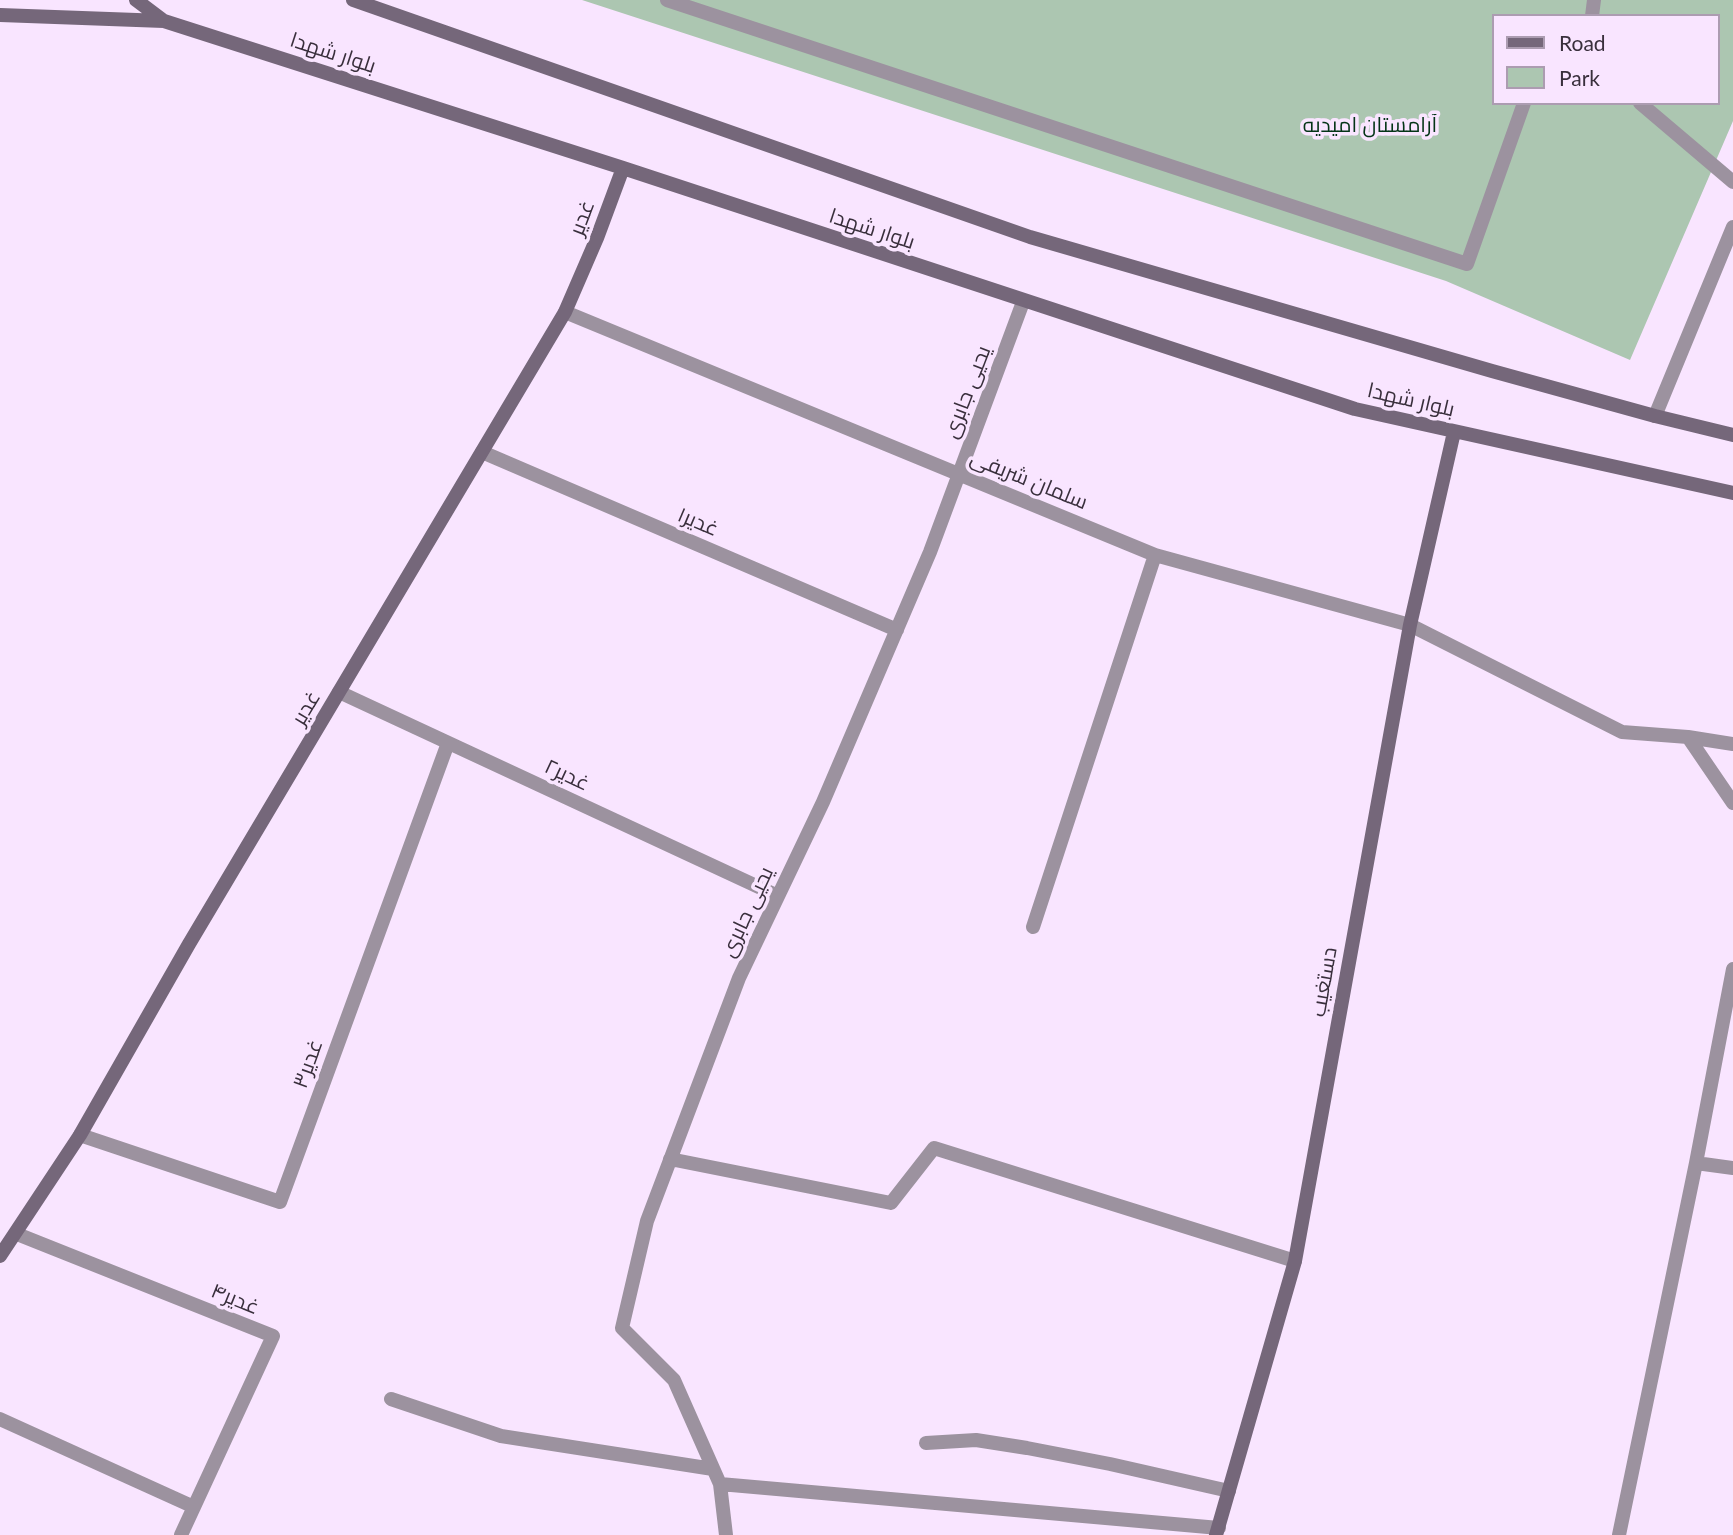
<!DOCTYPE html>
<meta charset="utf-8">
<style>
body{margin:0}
#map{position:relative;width:1733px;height:1535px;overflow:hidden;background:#f9e5ff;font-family:Lato,sans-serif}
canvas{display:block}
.legend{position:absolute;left:1492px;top:14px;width:228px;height:91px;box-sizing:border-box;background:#f9e5ff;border:2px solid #ac9cb1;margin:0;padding:9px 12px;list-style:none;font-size:21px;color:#392f3c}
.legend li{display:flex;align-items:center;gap:14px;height:35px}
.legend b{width:35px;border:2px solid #ac9cb1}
</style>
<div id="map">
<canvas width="1733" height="1535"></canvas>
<ul class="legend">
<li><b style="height:9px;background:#75677a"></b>Road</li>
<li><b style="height:19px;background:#acc6b1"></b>Park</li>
</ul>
</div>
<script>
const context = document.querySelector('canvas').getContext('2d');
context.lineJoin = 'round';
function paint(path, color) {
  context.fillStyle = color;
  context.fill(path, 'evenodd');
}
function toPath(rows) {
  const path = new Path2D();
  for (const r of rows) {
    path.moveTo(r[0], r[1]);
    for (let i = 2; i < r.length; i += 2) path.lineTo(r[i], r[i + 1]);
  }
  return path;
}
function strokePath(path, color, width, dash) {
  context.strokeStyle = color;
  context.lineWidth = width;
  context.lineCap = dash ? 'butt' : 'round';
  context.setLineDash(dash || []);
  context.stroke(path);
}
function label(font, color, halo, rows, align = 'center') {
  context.font = font + ' Lato,Cairo,sans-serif';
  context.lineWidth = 7;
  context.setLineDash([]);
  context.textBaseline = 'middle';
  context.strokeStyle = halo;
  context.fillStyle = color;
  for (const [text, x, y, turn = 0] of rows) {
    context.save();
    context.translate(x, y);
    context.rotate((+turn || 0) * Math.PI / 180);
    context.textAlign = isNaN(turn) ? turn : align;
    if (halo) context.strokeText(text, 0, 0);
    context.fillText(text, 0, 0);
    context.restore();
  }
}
const green = toPath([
 [582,0,1733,0,1733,121,1630,360,1446,281],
 [1493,16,1717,16,1717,103,1493,103]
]);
const street = toPath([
 [667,0,1467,264,1524,103],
 [1592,16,1594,0],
 [1640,103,1733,182],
 [565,312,1155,555,1410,625,1622,732,1688,737,1733,803],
 [1655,416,1733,227],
 [482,452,897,630],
 [339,692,778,896],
 [1688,737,1733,744],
 [1033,927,1155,555],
 [80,1135,280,1202,448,743],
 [670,1159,891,1203,934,1148,1295,1261],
 [1696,1163,1733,1168],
 [17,1234,273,1336,181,1535],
 [391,1399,501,1436,713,1469],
 [0,1419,194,1507],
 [926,1443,976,1440,1027,1448,1110,1464,1229,1491],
 [720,1484,1219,1528],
 [726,1535,720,1484,674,1380,622,1328,647,1221,739,978,823,802,930,552,1023,302],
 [1619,1535,1696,1163,1733,969]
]);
const secondary = toPath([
 [136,0,164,21],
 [353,0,1030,237,1492,371,1655,416,1733,435],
 [0,15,164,21,623,168,1355,409,1733,493],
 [0,1256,80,1135,189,944,565,312,597,238,623,168],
 [1216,1535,1295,1261,1410,625,1454,432]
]);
const streetNames = [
 ["بلوار شهدا",333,53,18],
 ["غدیر",582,218,-69],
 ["بلوار شهدا",872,229,18],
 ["یحیی جابری",967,392,-69],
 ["بلوار شهدا",1411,400,13],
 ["سلمان شریفی",1029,480,22],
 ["غدیر۱",698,522,23],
 ["غدیر",306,708,-59],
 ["غدیر۲",567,775,25],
 ["یحیی جابری",747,912,-65],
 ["دستغیب",1324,982,-80],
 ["غدیر۳",308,1064,-70],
 ["غدیر۴",235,1299,22]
];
const parkNames = [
 ["آرامستان امیدیه",1370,125]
];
paint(green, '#acc6b1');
strokePath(street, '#9c929f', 14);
strokePath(secondary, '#75677a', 14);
label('21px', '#392f3c', '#f9e5ff', streetNames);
label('21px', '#043417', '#f9e5ff', parkNames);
</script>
